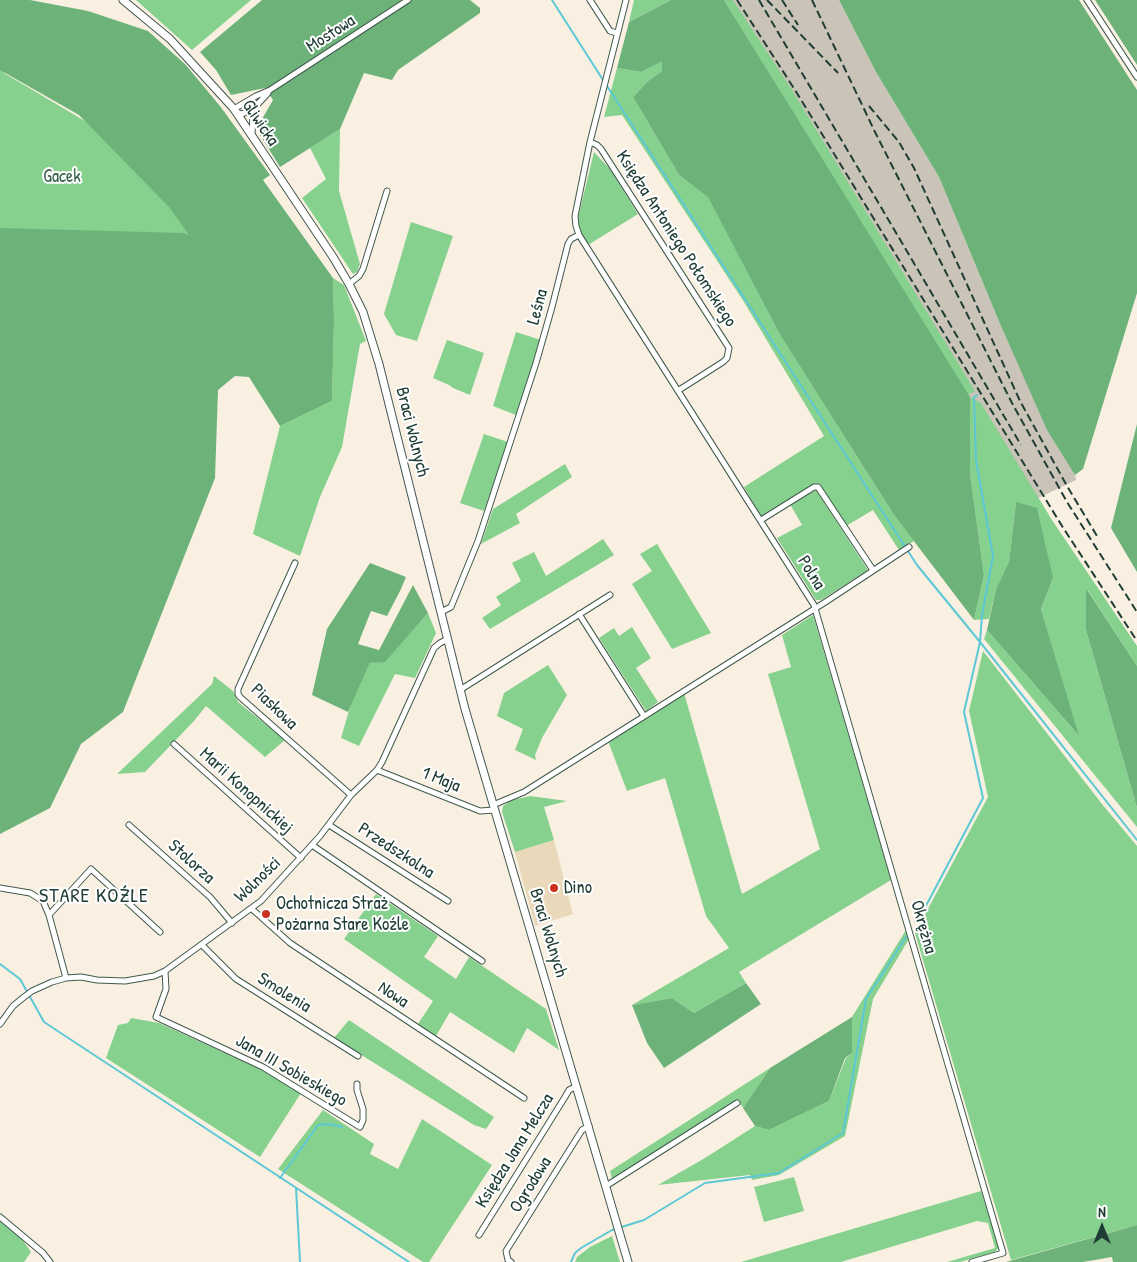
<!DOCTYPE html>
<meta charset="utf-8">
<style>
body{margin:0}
#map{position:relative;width:1137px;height:1262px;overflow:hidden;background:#f9f0e2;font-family:"Patrick Hand",sans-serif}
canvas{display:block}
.north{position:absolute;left:1077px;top:1202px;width:50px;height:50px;-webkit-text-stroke:4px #fff;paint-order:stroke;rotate:0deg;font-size:14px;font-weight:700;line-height:20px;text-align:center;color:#1f3d34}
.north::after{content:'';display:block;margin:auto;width:18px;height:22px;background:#1f3d34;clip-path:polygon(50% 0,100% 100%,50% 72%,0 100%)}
</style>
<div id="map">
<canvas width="1137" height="1262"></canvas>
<div class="north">N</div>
</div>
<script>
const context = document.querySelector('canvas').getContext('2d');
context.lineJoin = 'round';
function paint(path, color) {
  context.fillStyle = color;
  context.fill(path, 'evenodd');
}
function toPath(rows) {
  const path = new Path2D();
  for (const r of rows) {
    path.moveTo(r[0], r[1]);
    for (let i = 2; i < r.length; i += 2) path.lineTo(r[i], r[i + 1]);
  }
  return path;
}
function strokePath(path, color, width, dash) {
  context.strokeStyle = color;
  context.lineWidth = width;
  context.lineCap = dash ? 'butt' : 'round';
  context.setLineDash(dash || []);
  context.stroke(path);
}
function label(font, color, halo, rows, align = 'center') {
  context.font = font + ' "Patrick Hand",sans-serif';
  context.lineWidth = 4;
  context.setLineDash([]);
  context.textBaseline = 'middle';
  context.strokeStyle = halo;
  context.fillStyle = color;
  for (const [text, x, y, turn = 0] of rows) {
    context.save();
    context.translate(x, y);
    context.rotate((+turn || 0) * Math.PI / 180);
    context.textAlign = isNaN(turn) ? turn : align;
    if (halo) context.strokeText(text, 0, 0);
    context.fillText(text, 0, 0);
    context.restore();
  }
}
const built = toPath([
 [554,840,573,914,535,926,515,852]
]);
const industrial = toPath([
 [725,0,839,0,876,72,939,177,998,319,1075,475,1076,480,1034,500,987,429]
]);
const green = toPath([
 [136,0,251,0,192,50],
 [634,0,671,0,629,22],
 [724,0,733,0,792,90,975,391,968,395],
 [17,20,4,73,100,130,277,280,0,261,0,28],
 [662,60,662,71,648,81,633,97,679,175,708,196,780,335,894,515,914,541,899,550,873,510,846,526,819,485,813,485,761,517,744,487,824,436,744,302,622,115,604,117,617,68,641,72],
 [340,129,339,191,360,264,357,272,353,274,302,198,326,179,310,148],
 [594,152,610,169,638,214,588,245,576,226],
 [411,222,453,236,417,341,396,335,384,314],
 [333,278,344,285,366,341,360,344,342,447,320,497,300,556,253,534,280,426,332,401,334,321],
 [516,332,541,340,516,415,493,406],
 [447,340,484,353,470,395,453,388,449,385,433,378],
 [970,397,981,403,1052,520,1137,646,1137,666,1087,589,1086,630,1137,808,1137,827,984,639,987,630,1078,735,1041,609,1053,578,1016,502,1009,563,996,589,989,619,974,620,984,575,970,473],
 [484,434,508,442,484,511,460,503],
 [565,464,572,477,516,514,520,523,481,544,493,509],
 [816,490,868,570,821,600,816,600,777,538,802,525,790,504],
 [603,539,614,555,490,629,482,618,501,605,496,597,521,581,512,563,534,552,546,576],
 [657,544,711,633,672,649,632,584,652,571,640,554],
 [428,613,436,633,415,678,395,674,359,746,341,738,350,707,370,663,385,661],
 [813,615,891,880,739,972,746,983,694,1013,672,998,632,1005,729,948,706,916,665,778,627,791,608,741,684,693,742,894,820,849,768,674,791,667,782,635],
 [632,627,651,658,636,668,658,702,646,711,599,638,614,628,619,636],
 [983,651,1102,804,1137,846,1137,1225,1011,1260,915,933,988,797,969,711],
 [548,665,567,695,542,738,535,755,536,760,515,750,523,729,497,716,504,693],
 [214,676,233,691,238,702,285,740,265,757,206,706,194,721,145,772,117,774,212,684],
 [530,796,567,801,544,807,554,840,515,852,502,812,503,806,512,800],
 [376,894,438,936,424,957,456,979,469,957,546,1009,559,1050,527,1028,514,1053,450,1012,436,1036,418,1024,433,1001,344,939],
 [906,930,909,939,873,999,845,1136,779,1175,752,1180,750,1175,658,1185,705,1158,755,1126,769,1130,829,1101,846,1058,852,1053,852,1017],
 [131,1018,159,1023,262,1070,301,1093,260,1157,106,1058,118,1025,128,1023],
 [349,1020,494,1117,486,1129,474,1125,334,1038],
 [770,1068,743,1108,738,1100,612,1179,610,1171],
 [323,1110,374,1144,370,1154,398,1169,422,1119,492,1165,429,1262,423,1262,278,1169],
 [794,1177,804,1211,764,1222,754,1187],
 [981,1191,999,1247,995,1252,960,1262,947,1262,995,1248,988,1223,977,1221,841,1262,741,1262],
 [0,1221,21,1238,31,1252,24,1262,0,1262],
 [612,1236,620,1262,575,1262,577,1257,590,1247]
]);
const forest = toPath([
 [0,0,30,0,88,11,148,31,185,64,220,106,270,175,263,180,333,278,334,321,332,401,280,426,249,377,235,376,218,390,215,478,123,712,81,744,50,808,0,834,0,228,183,233,189,235,169,207,79,115,0,70],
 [262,0,470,0,480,8,480,13,398,70,392,80,364,73,340,129,280,167,260,135,262,119,273,100,265,88,231,95,216,70,200,52],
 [671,0,724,0,970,397,970,473,984,575,974,620,894,515,780,335,708,197,679,175,633,97,648,81,662,71,662,61,641,72,617,68,629,22],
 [839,0,1079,0,1137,90,1137,293,1083,469,1075,475,1047,430,998,319,939,177,876,72],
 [1095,0,1137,0,1137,65],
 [1137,424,1137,572,1111,528],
 [1016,502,1037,508,1053,578,1041,609,1079,736,987,630,996,589,1009,562],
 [370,563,406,577,401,589,387,616,371,611,358,644,379,650,413,585,428,613,385,662,370,663,348,712,312,695,327,629],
 [1086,588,1137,666,1137,808,1086,630],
 [746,983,761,1004,664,1068,647,1043,632,1005,672,998,694,1013],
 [852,1017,852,1053,845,1058,829,1101,769,1130,755,1126,743,1108,770,1068],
 [1137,1225,1137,1262,1113,1262,1112,1257,1083,1262,1006,1262]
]);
const stream = toPath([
 [552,0,603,80],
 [607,86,917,565,980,642,1137,840],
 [915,922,928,902,983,798,964,712,980,642,982,615,993,556,976,460,974,397,977,395],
 [0,964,20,979,44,1022,409,1262],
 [280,1178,318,1125,329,1124,342,1127],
 [296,1188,300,1262],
 [571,1262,575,1253,581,1248,612,1230,644,1220,705,1183,779,1173,843,1133,866,999,906,937]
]);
const street = toPath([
 [590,0,610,31,617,33],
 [1087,0,1137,77],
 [234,109,256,96,270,90,408,0],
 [236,112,242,114,254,108],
 [252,134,253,115,255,107,268,93],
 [590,142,597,145,601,149,729,348,727,358,723,362,679,390],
 [579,235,814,605,1003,1253,972,1262],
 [349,284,359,276,363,269,387,191],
 [761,520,814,487,818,487,873,570],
 [295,563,238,689,238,694,240,697,351,795],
 [441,612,451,607,478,541,536,363,552,307,568,244,571,239,579,235,576,226,575,216,590,142,626,0],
 [579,614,644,716],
 [460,690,610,595],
 [174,744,301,858],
 [377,770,480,811,495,810],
 [493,805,524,792,827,601,909,547],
 [129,825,210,897,232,923],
 [329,825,448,901],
 [312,845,482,961],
 [0,888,30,893,43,901,49,915,66,978],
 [252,909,290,943,524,1098],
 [49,915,91,869,160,932],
 [202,945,236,979,358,1056],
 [165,971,166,989,156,1017,263,1067,360,1127,363,1120,363,1109,357,1090,357,1084],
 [0,1024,13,1006,24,997,32,991,52,982,66,978,81,977,97,980,125,981,154,976,165,971,261,901,320,836,351,795,377,770,382,762,434,648,440,643,448,639],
 [606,1186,737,1103],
 [0,1217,43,1253,50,1262],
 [479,1235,565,1097,569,1090,577,1086],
 [511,1262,508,1260,506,1251,582,1130,589,1126]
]);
const secondary = toPath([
 [123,0,170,39,234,109,333,257,349,284,363,312,379,364,465,709,628,1262]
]);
const rail = toPath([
 [737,0,795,90,1062,526,1137,641],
 [759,0,1021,445],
 [767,0,838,73],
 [782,0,798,25],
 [812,0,875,132,1013,405,1067,502,1137,612],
 [869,106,899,142,914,168,1020,401,1067,486,1097,536]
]);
const markers = [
 [554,888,5,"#c8321e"],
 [266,914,5,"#c8321e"]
];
const streetNames = [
 ["Mostowa",331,34,-33],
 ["Gliwicka",260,123,56],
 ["Księdza Antoniego Połomskiego",676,239,57],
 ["Leśna",538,307,-75],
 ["Braci Wolnych",412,432,76],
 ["Polna",811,573,58],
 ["Piaskowa",274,707,44],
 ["1 Maja",441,780,22],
 ["Marii Konopnickiej",246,791,42],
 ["Przedszkolna",396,851,33],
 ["Stolorza",191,862,42],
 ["Wolności",258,880,-44],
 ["Okrężna",923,927,74],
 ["Braci Wolnych",548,933,73],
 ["Smolenia",284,993,32],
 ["Nowa",393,995,33],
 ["Jana III Sobieskiego",291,1071,30],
 ["Księdza Jana Melcza",515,1151,-58],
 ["Ogrodowa",531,1185,-58]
];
const parkNames = [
 ["Gacek",62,177]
];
const poiNames = [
 ["Dino",564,888],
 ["Ochotnicza Straż",276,904],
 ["Pożarna Stare Koźle",276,925]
];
const quarterNames = [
 ["STARE KOŹLE",94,897]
];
paint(built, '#e9d9ba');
paint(industrial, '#c9c3b8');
paint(green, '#87d18e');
paint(forest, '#6db379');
strokePath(stream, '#5dc8d5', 2);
strokePath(street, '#40584e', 7);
strokePath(secondary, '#40584e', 9);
strokePath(street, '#fff', 5);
strokePath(secondary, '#fff', 7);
strokePath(rail, '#1f3d34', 2, [8, 4]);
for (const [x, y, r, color] of markers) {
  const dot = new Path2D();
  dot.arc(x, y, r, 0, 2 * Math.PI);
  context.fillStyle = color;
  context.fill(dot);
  strokePath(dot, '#fff', 2);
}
label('18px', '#1f3d34', '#fff', streetNames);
label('18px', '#39624a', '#fff', parkNames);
label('18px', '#1f3d34', '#fff', poiNames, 'left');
context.letterSpacing = '1px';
label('20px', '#1f3d34', '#fff', quarterNames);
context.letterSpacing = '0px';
</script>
